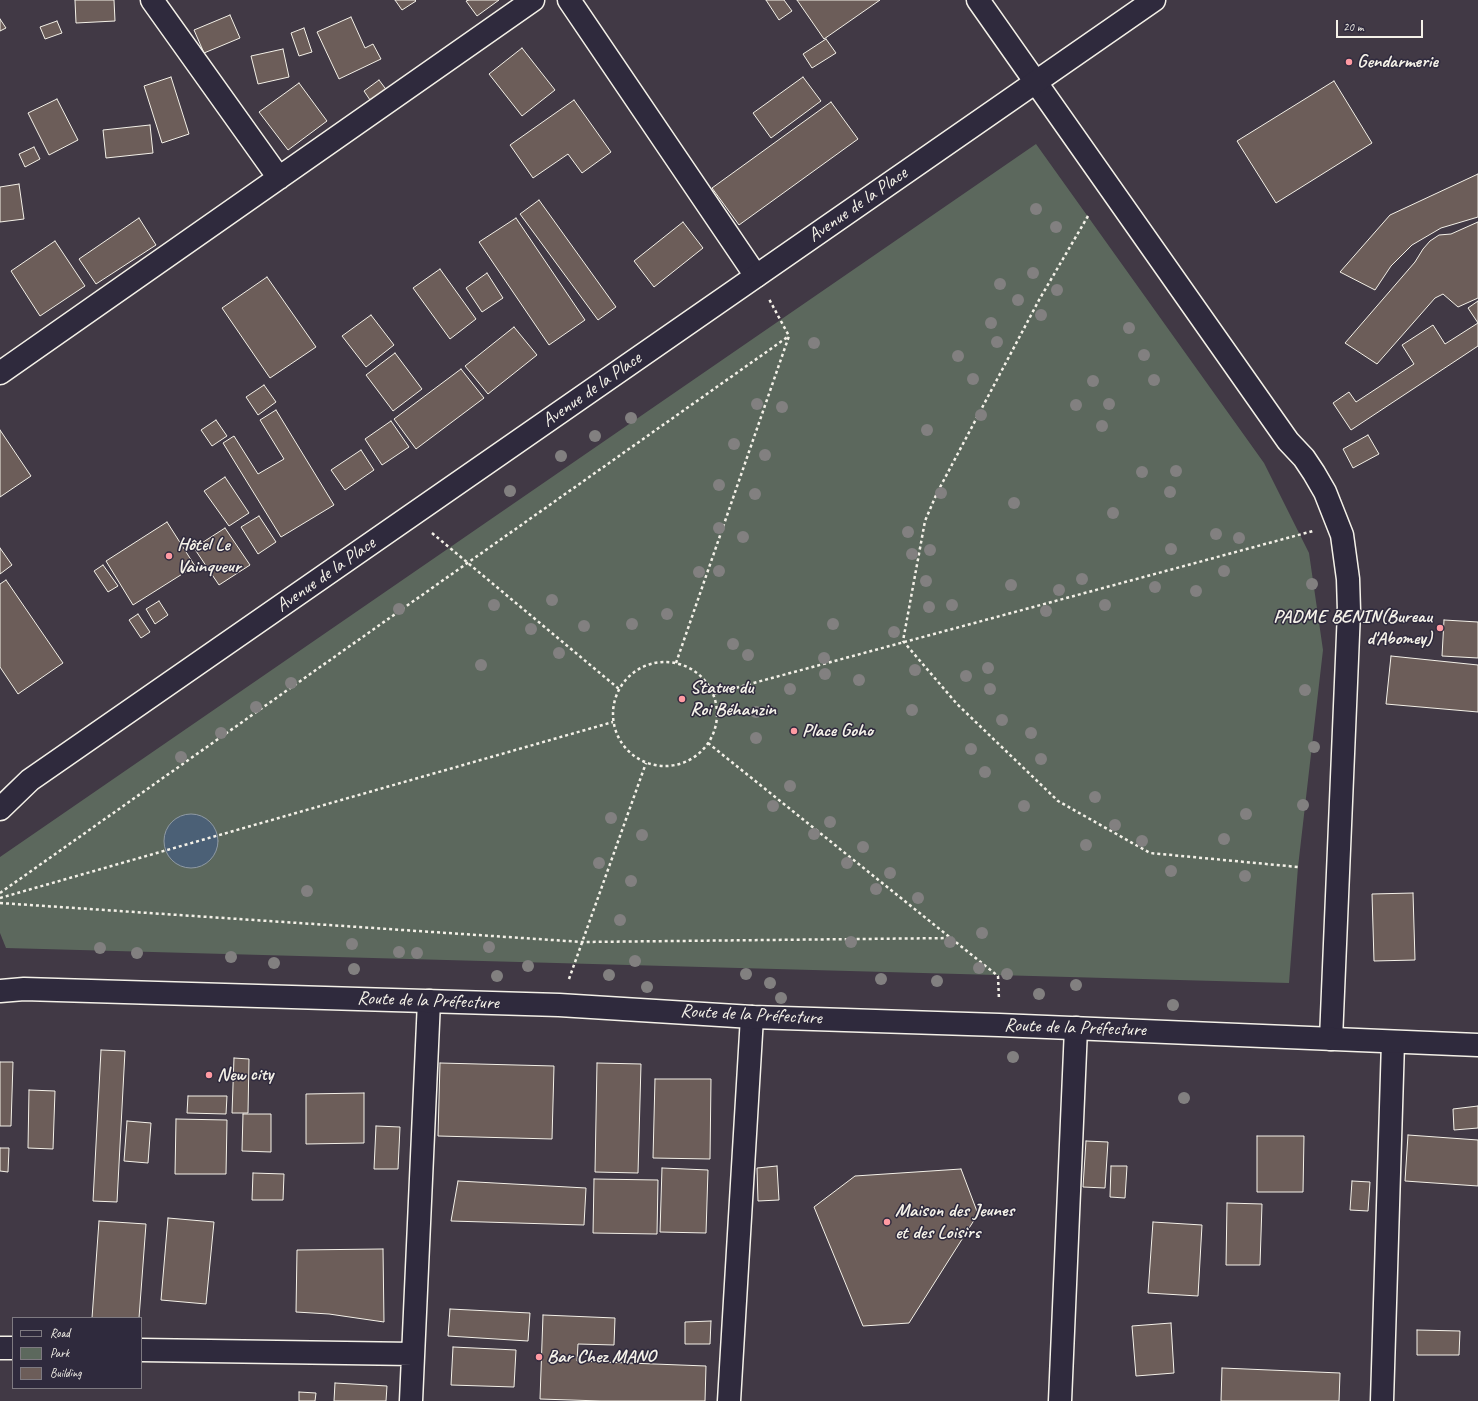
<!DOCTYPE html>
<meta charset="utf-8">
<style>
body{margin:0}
#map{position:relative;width:1478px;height:1401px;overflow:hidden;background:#413945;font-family:Caveat,sans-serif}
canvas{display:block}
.legend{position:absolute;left:12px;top:1317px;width:130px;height:72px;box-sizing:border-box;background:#2f2a3d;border:1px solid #7e7a81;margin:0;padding:5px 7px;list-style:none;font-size:12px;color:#f4f1e8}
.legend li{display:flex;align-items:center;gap:8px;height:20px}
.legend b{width:20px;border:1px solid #7e7a81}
.scale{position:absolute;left:1336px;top:20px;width:87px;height:18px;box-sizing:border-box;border:2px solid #f4f1e8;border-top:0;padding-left:5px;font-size:12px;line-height:14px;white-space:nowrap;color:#f4f1e8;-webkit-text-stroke:3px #2f2a3d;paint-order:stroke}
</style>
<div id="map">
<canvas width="1478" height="1401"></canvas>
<ul class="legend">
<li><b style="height:5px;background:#2f2a3d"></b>Road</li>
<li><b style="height:11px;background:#5c685d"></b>Park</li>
<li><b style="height:11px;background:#6c5d59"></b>Building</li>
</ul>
<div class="scale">20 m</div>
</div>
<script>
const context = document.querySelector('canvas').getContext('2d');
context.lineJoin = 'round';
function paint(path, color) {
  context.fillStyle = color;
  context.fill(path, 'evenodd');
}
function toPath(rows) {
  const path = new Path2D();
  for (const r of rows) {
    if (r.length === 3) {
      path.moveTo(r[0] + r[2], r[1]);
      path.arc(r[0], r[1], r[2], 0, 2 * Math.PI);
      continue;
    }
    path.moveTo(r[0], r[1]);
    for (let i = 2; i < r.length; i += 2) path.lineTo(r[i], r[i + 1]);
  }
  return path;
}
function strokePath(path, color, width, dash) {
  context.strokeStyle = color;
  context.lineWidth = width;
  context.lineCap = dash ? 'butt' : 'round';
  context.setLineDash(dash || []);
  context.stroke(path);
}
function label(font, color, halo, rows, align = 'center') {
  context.font = font + ' Caveat,sans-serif';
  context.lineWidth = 3;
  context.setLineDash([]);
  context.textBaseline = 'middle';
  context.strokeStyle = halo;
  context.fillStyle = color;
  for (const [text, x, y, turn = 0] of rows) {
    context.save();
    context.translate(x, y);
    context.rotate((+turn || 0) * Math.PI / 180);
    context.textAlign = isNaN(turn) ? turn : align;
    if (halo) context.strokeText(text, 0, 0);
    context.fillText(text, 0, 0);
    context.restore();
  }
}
const green = toPath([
 [1036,144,1264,463,1309,553,1323,650,1298,867,1289,983,6,948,0,933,0,857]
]);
const water = toPath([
 [191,841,27]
]);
const building = toPath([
 [75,0,114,0,115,21,76,23,75,0],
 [395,0,415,0,416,1,402,10,395,0],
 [469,0,499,0,477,16,466,1,469,0],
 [766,0,784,0,792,11,779,20,766,0],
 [797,0,880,0,824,39,797,0],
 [230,15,240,38,204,53,194,30,230,15],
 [351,17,365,48,373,44,381,59,339,79,317,32,351,17],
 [0,19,6,28,0,31,0,19],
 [57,21,62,33,45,39,40,27,57,21],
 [304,28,312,52,299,56,291,33,304,28],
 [826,39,836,53,812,68,803,54,826,39],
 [522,48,555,90,522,116,489,74,522,48],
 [283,49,289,77,258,84,251,56,283,49],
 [171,77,189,134,162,143,144,86,171,77],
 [803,77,821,101,771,138,753,113,803,77],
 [379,80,388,92,372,103,364,91,379,80],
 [1334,81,1372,143,1276,203,1237,141,1334,81],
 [299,83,327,121,288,150,259,112,299,83],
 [57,99,78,140,49,155,28,113,57,99],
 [574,100,611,152,582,173,568,154,533,178,510,145,574,100],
 [831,102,858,139,739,225,712,188,831,102],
 [150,125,153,153,106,158,103,130,150,125],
 [34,147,40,159,25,167,19,154,34,147],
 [1478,174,1478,217,1441,228,1412,245,1391,266,1375,290,1340,272,1390,215,1478,174],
 [19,184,24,219,0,222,0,187,19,184],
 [539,200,616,307,598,320,520,214,539,200],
 [139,218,156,245,96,284,79,259,139,218],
 [516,218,585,320,549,345,479,242,516,218],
 [683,222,703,248,654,287,634,261,683,222],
 [1478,222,1478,298,1458,307,1443,294,1435,298,1377,364,1345,343,1415,262,1423,249,1430,241,1439,235,1451,234,1478,222],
 [55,241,85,286,40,316,11,271,55,241],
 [440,269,476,319,450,339,413,288,440,269],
 [487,273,503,298,482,312,466,288,487,273],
 [267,277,316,347,270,378,222,308,267,277],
 [1478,301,1478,346,1351,430,1333,403,1349,392,1356,402,1414,364,1402,345,1433,325,1445,344,1478,323,1468,308,1478,301],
 [371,315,394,345,366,367,342,336,371,315],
 [514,327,537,355,488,394,465,366,514,327],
 [395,353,422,389,393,411,366,375,395,353],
 [461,369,484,398,416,449,394,419,461,369],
 [264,385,276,402,258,415,246,397,264,385],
 [276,410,334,505,281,537,223,443,234,436,258,474,284,459,260,420,276,410],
 [216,420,227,436,212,446,201,430,216,420],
 [391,421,409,447,382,465,365,439,391,421],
 [0,430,31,476,0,497,0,430],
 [1368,435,1379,454,1353,468,1343,449,1368,435],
 [361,450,374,470,345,490,331,470,361,450],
 [225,477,249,513,229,526,204,491,225,477],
 [259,516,276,542,258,554,241,527,259,516],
 [167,522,195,566,133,605,106,561,167,522],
 [225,528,250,565,219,585,194,548,225,528],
 [0,548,12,565,0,574,0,548],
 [103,565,118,586,108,592,94,571,103,565],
 [6,580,63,663,18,694,0,667,0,584,6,580],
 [159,601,168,615,155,624,146,609,159,601],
 [138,614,150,632,141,638,129,620,138,614],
 [1444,620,1478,622,1478,658,1442,656,1444,620],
 [1391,656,1478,665,1478,712,1386,704,1391,656],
 [1413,893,1415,960,1374,961,1372,894,1413,893],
 [101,1050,125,1051,117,1202,93,1201,101,1050],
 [234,1058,249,1059,248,1113,232,1113,234,1058],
 [0,1062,13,1062,11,1126,0,1126,0,1062],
 [440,1063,554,1066,552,1139,438,1136,440,1063],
 [597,1063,641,1064,638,1173,595,1172,597,1063],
 [655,1079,711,1079,710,1159,653,1158,655,1079],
 [29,1090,55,1091,53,1149,28,1148,29,1090],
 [364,1093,364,1143,306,1144,306,1094,364,1093],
 [188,1096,227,1096,226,1114,187,1113,188,1096],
 [1478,1106,1478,1128,1454,1130,1453,1109,1478,1106],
 [243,1114,271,1114,271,1152,242,1151,243,1114],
 [176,1119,227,1120,226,1174,175,1174,176,1119],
 [127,1121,151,1123,148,1163,124,1161,127,1121],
 [376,1126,400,1127,398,1169,374,1169,376,1126],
 [1408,1135,1478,1140,1478,1186,1405,1181,1408,1135],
 [1257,1136,1304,1136,1303,1192,1257,1192,1257,1136],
 [1086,1141,1108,1142,1105,1188,1083,1187,1086,1141],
 [0,1148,9,1148,8,1172,0,1171,0,1148],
 [777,1166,779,1200,758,1201,757,1168,777,1166],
 [1111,1166,1127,1166,1125,1198,1110,1197,1111,1166],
 [662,1168,708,1170,706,1233,660,1232,662,1168],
 [961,1169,978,1214,909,1323,863,1326,814,1207,855,1176,961,1169],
 [253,1173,284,1174,283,1200,252,1200,253,1173],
 [594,1179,658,1180,657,1234,593,1233,594,1179],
 [458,1181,586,1188,584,1225,451,1221,458,1181],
 [1352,1181,1370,1182,1368,1211,1350,1210,1352,1181],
 [1227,1203,1262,1204,1260,1265,1226,1265,1227,1203],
 [168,1218,214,1222,206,1304,161,1300,168,1218],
 [99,1221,146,1224,139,1318,92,1318,99,1221],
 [1153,1222,1202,1225,1198,1296,1148,1293,1153,1222],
 [383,1249,384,1322,329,1314,296,1312,297,1250,383,1249],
 [450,1309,530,1313,528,1341,448,1336,450,1309],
 [543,1315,615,1318,614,1345,578,1344,577,1361,706,1366,705,1401,601,1401,540,1399,543,1315],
 [711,1321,710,1344,685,1344,685,1322,711,1321],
 [1171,1323,1174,1373,1136,1376,1132,1326,1171,1323],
 [1417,1330,1460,1331,1459,1355,1417,1355,1417,1330],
 [453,1347,516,1350,514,1387,451,1385,453,1347],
 [1222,1368,1340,1373,1339,1401,1221,1401,1222,1368],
 [335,1383,387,1386,386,1401,334,1401,335,1383],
 [299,1392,316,1393,315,1401,299,1401,299,1392]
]);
const path = toPath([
 [1088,216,1039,300,937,493,925,521,903,641,957,704,1058,801,1150,853,1298,867],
 [432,533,619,689],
 [665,714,52],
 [676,663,789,336,769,299],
 [713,694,1313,531],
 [708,743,998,976,999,1000],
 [0,893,789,336],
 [0,898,613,722],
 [0,903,582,942,953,938],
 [569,979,646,763]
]);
const minor = toPath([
 [152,0,279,178],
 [569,0,756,276],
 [978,0,1288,441,1304,458,1314,473,1325,492,1342,535,1348,579,1349,611,1331,1039],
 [0,373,533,0],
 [0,1348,13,1348],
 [141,1350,413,1354],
 [411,1401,429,1001],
 [729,1401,752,1017],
 [1060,1401,1076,1028],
 [1382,1401,1393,1042]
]);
const tertiary = toPath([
 [0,809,30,780,1154,0],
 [0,991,24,989,559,1005,752,1017,999,1025,1478,1045]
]);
const trees = [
 [1036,209],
 [1056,227],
 [1033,273],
 [1000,284],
 [1057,290],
 [1018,300],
 [1041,315],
 [991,323],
 [1129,328],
 [997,342],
 [814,343],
 [1144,355],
 [958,356],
 [973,379],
 [1154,380],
 [1093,381],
 [757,404],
 [1109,404],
 [1076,405],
 [782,407],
 [981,415],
 [631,418],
 [1102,426],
 [927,430],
 [595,436],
 [734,444],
 [765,455],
 [561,456],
 [1176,471],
 [1142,472],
 [719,485],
 [510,491],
 [1170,492],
 [941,493],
 [755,494],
 [1014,503],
 [1113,513],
 [719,528],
 [908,532],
 [1216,534],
 [743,537],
 [1239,538],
 [1171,549],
 [930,550],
 [912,554],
 [719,571],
 [1224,571],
 [699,572],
 [1082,579],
 [926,581],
 [1312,584],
 [1011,585],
 [1155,587],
 [1059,590],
 [1196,591],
 [552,600],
 [494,605],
 [952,605],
 [1105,605],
 [929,607],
 [399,609],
 [1046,611],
 [667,614],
 [632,624],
 [833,624],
 [584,626],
 [531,629],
 [894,632],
 [733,644],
 [559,653],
 [748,655],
 [824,658],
 [481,665],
 [988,668],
 [915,670],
 [825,674],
 [966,676],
 [859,680],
 [291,683],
 [790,689],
 [990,689],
 [1305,690],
 [256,707],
 [912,710],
 [756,712],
 [1002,720],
 [221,733],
 [1031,733],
 [756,738],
 [1314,747],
 [971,749],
 [181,757],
 [1041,759],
 [985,772],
 [790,786],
 [1095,797],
 [1303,805],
 [773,806],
 [1024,806],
 [1246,814],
 [611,818],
 [830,822],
 [1115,825],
 [814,834],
 [642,835],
 [1224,839],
 [1142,841],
 [1086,845],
 [863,847],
 [599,863],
 [847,863],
 [1171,871],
 [890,873],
 [1245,876],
 [631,881],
 [876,889],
 [307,891],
 [918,898],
 [620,920],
 [982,933],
 [851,942],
 [950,942],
 [352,944],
 [489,947],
 [100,948],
 [399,952],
 [137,953],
 [417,953],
 [231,957],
 [635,961],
 [274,963],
 [528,966],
 [979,968],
 [354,969],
 [746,974],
 [1007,974],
 [609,975],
 [497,976],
 [881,979],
 [937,981],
 [770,983],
 [1076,985],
 [647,987],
 [1039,994],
 [781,998],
 [1173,1005],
 [1013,1057],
 [1184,1098]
];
const markers = [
 [1349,62,4,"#ff9aa2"],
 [169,556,4,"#ff9aa2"],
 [1440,628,4,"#ff9aa2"],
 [682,699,4,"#ff9aa2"],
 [794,731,4,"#ff9aa2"],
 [209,1075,4,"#ff9aa2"],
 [887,1222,4,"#ff9aa2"],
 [539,1357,4,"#ff9aa2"]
];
const poiNames = [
 ["Gendarmerie",1357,62],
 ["Hôtel Le",177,545],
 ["Vainqueur",177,567],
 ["PADME BENIN(Bureau",1432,617,"right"],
 ["d'Abomey)",1432,639,"right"],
 ["Statue du",690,688],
 ["Roi Béhanzin",690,710],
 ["Place Goho",802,731],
 ["New city",217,1075],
 ["Maison des Jeunes",895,1211],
 ["et des Loisirs",895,1233],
 ["Bar Chez MANO",547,1357]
];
const streetNames = [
 ["Avenue de la Place",858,205,-35],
 ["Avenue de la Place",592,390,-35],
 ["Avenue de la Place",326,575,-35],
 ["Route de la Préfecture",428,1001,2],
 ["Route de la Préfecture",751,1015,3],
 ["Route de la Préfecture",1075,1028,2]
];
paint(green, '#5c685d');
paint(water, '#4b6076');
strokePath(water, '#8f9aa4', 1);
paint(building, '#6c5d59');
strokePath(building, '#f4f1e8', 1);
strokePath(minor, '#f4f1e8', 25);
strokePath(tertiary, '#f4f1e8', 25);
strokePath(path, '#f4f1e8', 2.5, [3, 3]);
strokePath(minor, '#2f2a3d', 22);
strokePath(tertiary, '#2f2a3d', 22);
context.fillStyle = '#828080';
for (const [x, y] of trees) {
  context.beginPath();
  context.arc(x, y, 6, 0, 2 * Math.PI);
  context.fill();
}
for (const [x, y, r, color] of markers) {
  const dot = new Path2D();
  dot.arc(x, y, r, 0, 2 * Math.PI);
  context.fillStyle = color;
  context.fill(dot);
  strokePath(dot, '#2f2a3d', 1.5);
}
label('bold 19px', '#f4f1e8', '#2f2a3d', poiNames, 'left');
label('19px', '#f4f1e8', '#2f2a3d', streetNames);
</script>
